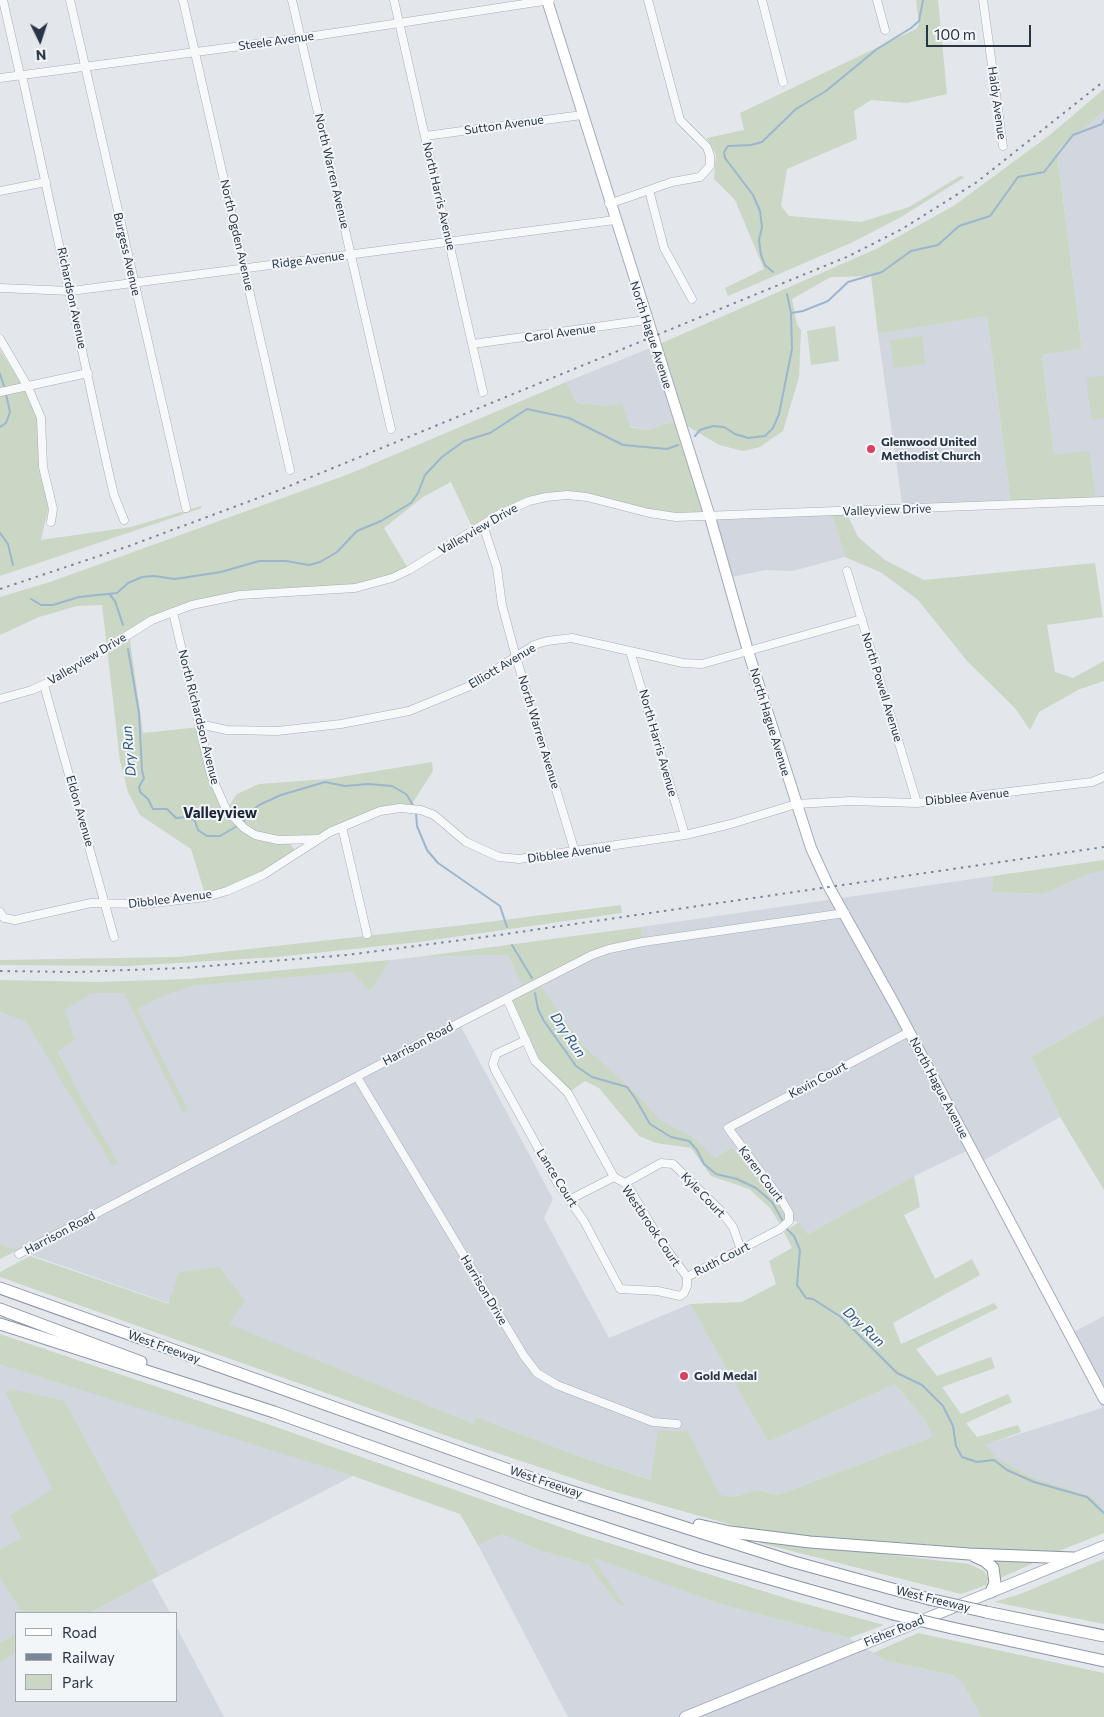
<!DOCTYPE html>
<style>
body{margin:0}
#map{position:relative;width:1104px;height:1717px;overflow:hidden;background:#e3e7ec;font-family:Commissioner,sans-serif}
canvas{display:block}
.legend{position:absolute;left:15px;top:1612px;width:162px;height:90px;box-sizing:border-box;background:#f3f6f9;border:1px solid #a2a9b1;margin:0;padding:6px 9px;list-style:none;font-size:15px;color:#293546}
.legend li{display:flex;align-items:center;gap:10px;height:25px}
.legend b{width:25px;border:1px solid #a2a9b1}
.north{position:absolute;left:15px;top:15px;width:50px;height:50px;-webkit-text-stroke:4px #f3f6f9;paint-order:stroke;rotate:176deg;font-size:14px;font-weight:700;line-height:20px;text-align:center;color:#293546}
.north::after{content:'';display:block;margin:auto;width:18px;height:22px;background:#293546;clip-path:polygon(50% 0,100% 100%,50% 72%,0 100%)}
.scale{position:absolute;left:926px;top:25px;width:105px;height:22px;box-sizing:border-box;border:2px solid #293546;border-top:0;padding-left:6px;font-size:15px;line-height:18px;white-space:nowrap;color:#293546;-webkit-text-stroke:4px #f3f6f9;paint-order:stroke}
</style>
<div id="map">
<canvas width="1104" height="1717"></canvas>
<ul class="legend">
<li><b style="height:6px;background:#fff"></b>Road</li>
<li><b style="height:6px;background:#7b8797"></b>Railway</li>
<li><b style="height:14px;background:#c9d7c4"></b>Park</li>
</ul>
<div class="north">N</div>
<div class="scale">100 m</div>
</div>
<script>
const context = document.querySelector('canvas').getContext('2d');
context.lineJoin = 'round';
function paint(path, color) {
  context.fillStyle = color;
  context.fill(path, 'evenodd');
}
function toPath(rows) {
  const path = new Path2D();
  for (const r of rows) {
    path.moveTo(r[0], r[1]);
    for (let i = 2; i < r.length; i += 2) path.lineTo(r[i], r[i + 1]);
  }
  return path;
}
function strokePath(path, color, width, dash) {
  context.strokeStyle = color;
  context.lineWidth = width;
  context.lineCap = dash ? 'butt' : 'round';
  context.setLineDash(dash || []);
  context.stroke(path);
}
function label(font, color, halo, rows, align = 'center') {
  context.font = font + ' Commissioner,sans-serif';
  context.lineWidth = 4;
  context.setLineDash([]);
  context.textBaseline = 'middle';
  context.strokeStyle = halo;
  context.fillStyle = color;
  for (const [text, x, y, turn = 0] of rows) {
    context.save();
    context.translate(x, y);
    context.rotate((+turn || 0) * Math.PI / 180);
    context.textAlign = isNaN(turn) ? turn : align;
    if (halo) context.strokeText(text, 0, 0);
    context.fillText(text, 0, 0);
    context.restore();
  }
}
const built = toPath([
 [1104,111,1104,501,1096,502,1054,455,1042,355,1082,349,1057,150],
 [987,316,1011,505,903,510,878,334],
 [655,346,678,420,648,430,630,426,609,406,577,403,566,382],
 [831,512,845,557,792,571,765,570,727,578,710,517],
 [1104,871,1104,1015,1031,1057,1060,1117,979,1163,971,1149,914,1176,808,1234,799,1222,788,1219,732,1147,715,1158,690,1135,660,1120,639,1096,582,1044,539,983,577,963,643,942,641,927,993,876,992,892,1044,894,1088,874],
 [508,955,525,989,459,1023,553,1199,544,1218,609,1338,690,1304,768,1442,895,1384,926,1421,932,1437,778,1495,758,1490,733,1497,719,1494,688,1431,659,1430,652,1480,581,1457,476,1417,474,1424,228,1324,0,1244,0,1012,26,1020,112,1166,58,1050,75,1040,64,1010,92,993,124,993,187,1111,136,1009,166,995,193,986,351,972,370,992,390,960,418,957],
 [1104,1316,1104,1510,1091,1496,1034,1478,997,1458,984,1445,1102,1408,1068,1335],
 [0,1364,14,1367,353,1476,159,1576,65,1401,54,1489,10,1515,21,1538,0,1549],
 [502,1534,539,1550,589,1565,618,1605,591,1556,720,1604,849,1638,887,1661,952,1675,962,1682,981,1717,568,1717,478,1545],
 [0,1578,22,1613,16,1613,16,1634,0,1642],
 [152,1580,170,1613,90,1613],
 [176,1626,224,1717,0,1717,0,1662,16,1653,16,1701,176,1701]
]);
const green = toPath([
 [916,0,938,0,947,94,907,103,871,100,854,111,857,139,787,169,781,206,789,216,861,222,909,207,960,176,965,177,901,217,853,242,728,296,725,288,764,269,735,200,714,179,716,155,707,138,744,130,740,113,916,29,919,24],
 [1104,89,1104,111,1057,151,1082,349,1042,355,1054,455,1089,451,1096,502,1011,505,987,316,878,334,871,276,831,277,792,299,797,325,801,330,799,377,783,431,760,447,743,451,719,445,679,421,710,517,676,517,587,497,538,498,474,531,451,482,423,497,384,528,409,570,379,582,211,600,129,633,143,733,200,727,211,775,227,809,237,794,259,784,328,779,432,762,433,771,410,807,380,811,318,839,288,841,297,853,263,875,206,897,191,849,140,815,128,792,120,761,102,605,77,606,39,617,0,635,0,597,53,581,349,474,566,382,577,403,609,406,622,403,630,427,648,430,678,420,655,346,876,249,955,205,1051,134],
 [835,326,839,361,811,365,807,331],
 [922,336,925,364,894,368,890,340],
 [0,350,33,403,40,426,49,505,41,540,131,527,201,506,202,508,0,576],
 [1104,376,1104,418,1092,420,1086,378],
 [831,512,846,512,858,537,885,560,924,580,1095,563,1103,617,1047,625,1055,672,1073,678,1104,661,1104,681,1080,689,1039,712,1030,730,1015,708,968,662,918,600,882,573,845,557],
 [1104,860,1104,871,1088,874,1044,894,992,892,993,876],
 [621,905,622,913,419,942,277,957,129,966,0,965,0,960,177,957,464,925],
 [641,927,643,942,609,949,539,983,582,1044,639,1096,660,1120,690,1135,715,1158,732,1147,780,1205,788,1219,780,1224,770,1208,749,1189,711,1176,691,1148,656,1143,639,1136,599,1088,585,1081,568,1093,538,1065,507,999,524,989,508,955,418,957],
 [390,960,370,992,351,972,193,986,166,995,137,1009,188,1110,183,1113,124,993,92,993,65,1010,75,1040,58,1051,81,1098,118,1163,112,1166,26,1021,0,1012,0,980,97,982,188,979],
 [1104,1015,1104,1190,1060,1117,1031,1057],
 [914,1176,920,1207,904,1215,935,1279,972,1259,980,1275,893,1323,901,1344,994,1303,998,1308,916,1349,937,1376,991,1357,995,1368,942,1387,961,1414,1008,1394,1012,1402,966,1423,977,1437,1018,1425,1021,1432,985,1445,997,1458,1034,1478,1091,1496,1104,1510,1104,1533,1059,1551,1031,1552,773,1533,739,1527,608,1490,467,1443,0,1277,0,1272,30,1256,169,1304,179,1272,219,1267,245,1301,229,1324,474,1424,476,1417,581,1457,651,1480,658,1430,688,1431,719,1494,733,1497,758,1490,778,1495,932,1437,926,1421,895,1384,768,1442,690,1304,742,1302,776,1284,769,1261,792,1248,784,1232,799,1222,808,1234],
 [0,1244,18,1250,0,1259],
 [0,1334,259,1421,580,1534,795,1601,884,1625,849,1638,720,1604,592,1557,624,1605,618,1605,589,1565,539,1550,502,1534,478,1545,460,1514,353,1476,0,1364],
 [10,1389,65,1401,159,1576,90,1613,22,1613,0,1578,0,1549,21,1538,10,1515,53,1489,6,1393],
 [761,1540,969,1564,984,1571,988,1578,987,1585,961,1594,760,1543],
 [990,1558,1031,1561,1032,1564,1000,1578,997,1568],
 [1104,1559,1104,1624,994,1602,1020,1594],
 [918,1633,1104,1673,1104,1717,981,1717,962,1682,952,1675,887,1661,873,1653],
 [16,1634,16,1653,0,1662,0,1642]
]);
const stream = toPath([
 [773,272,765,265,761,255,759,240,762,227,760,211,753,195,725,158,724,152,728,146,751,145,762,142,796,109,826,91,877,49,911,28,919,21,923,0],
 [791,313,803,311,828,301,848,282,882,272,911,251,938,245,959,226,990,216,1018,177,1044,172,1073,135,1102,124,1104,120],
 [0,374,5,389],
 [0,427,6,423,10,412,6,394],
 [695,436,700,430,713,426,724,427,735,434,748,438,765,436,773,428,779,414,792,349,791,313,787,294],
 [0,533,8,544,13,565],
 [110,595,115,601,123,625],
 [31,599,41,605,53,605,79,597,117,593,128,583,142,577,154,576,175,579,221,572,259,561,286,561,309,565,320,562,337,552,357,531,381,521,411,503,418,493,425,475,442,457,464,441,490,433,527,409,569,418,623,445,667,449,678,445],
 [128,649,139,713,142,771,144,778,139,787,140,792,148,799,153,809,167,809,176,818,189,817,195,821,198,830,207,836,220,836,239,825],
 [416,813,417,826,427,850,438,863,500,906,507,927],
 [243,823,247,815,259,805,281,795,325,782,345,786,368,784,392,786,406,794,415,808],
 [512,945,532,978],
 [535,993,538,1009,544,1021,576,1066,592,1077,627,1087,635,1098,650,1124,671,1137,689,1141,697,1150,704,1164,716,1174,737,1179,756,1188,772,1202,784,1223],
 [786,1228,794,1236,800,1250,797,1285,806,1298,813,1299,841,1317,897,1373,922,1385,943,1406,953,1426,956,1446,962,1457,977,1462,994,1460,1007,1470,1034,1482,1087,1497,1104,1513]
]);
const minor = toPath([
 [3,0,20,75],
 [70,0,186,508],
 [183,0,290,470],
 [292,0,391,429],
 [394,0,483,392],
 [762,0,783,82],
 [877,0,885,30],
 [983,0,1003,146],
 [22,75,107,465,114,495,124,520],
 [0,78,301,38,550,0],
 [425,136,582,115],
 [649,190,664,248,692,299],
 [0,191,46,182],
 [609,204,672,182,700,177,710,166,710,156,707,147,680,120,648,0],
 [0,288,71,291,615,220],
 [0,339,28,387,41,418,43,467,53,509,51,522],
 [473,344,646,320],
 [0,392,88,373],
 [483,525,497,568,502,605,516,657,575,852],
 [847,571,917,803],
 [173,612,211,775,226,809,244,828,255,835,278,840,318,839],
 [630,651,685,835],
 [44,685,114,937],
 [0,699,32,690,60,677,152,620,192,605,240,595,355,588,392,578,409,570,500,514,529,501,546,497,567,495,587,497,649,513,676,517,1104,501],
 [199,724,227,730,277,731,341,724,409,711,470,686,534,645,547,641,572,638,683,663,702,664,862,619],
 [342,827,367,934],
 [0,912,4,918,15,920,91,903,144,904,206,897,227,891,263,875,330,832,380,811,400,808,421,810,434,815,466,842,499,857,519,859,685,835,731,824,796,804,850,801,917,803,1092,782,1104,777],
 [507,999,535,1061,568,1093,614,1177,625,1183,631,1191,660,1240,687,1277],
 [526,1040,496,1054,493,1064,495,1070,558,1184,584,1221,620,1289,658,1291,680,1296,684,1293,687,1286,687,1277],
 [357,1077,524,1356,537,1373,557,1385,653,1422,677,1424],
 [625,1183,661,1163,673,1164,720,1210,733,1227,741,1250],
 [569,1200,614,1177],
 [19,1254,459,1023,592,955,609,949,643,942,845,913],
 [687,1277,780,1229,789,1221,789,1213,782,1201,728,1128,909,1032]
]);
const major = toPath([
 [547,0,710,517,748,651,811,848,829,887,895,1005,1104,1399],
 [685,1717,1104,1546]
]);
const highway = toPath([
 [0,1288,554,1486,794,1562,929,1599],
 [0,1309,141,1362],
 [0,1324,274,1412,535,1505,700,1559,893,1614],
 [699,1525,730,1532,810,1542,969,1554,1073,1558],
 [974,1556,985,1561,993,1568,995,1583,991,1592],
 [986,1612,1104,1636],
 [952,1628,1104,1661]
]);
const rail = toPath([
 [0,589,129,546,277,491,849,256,902,229,977,182,1104,81],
 [0,971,76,972,183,968,347,955,492,936,1104,847]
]);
const highwayBridge = toPath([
 [929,1599,986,1612],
 [893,1614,952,1628]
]);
const markers = [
 [871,449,5,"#d9415c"],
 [684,1376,5,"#d9415c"]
];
const streetNames = [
 ["Steele Avenue",276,41,-8],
 ["Haldy Avenue",997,103,82],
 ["Sutton Avenue",504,125,-8],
 ["North Warren Avenue",332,171,77],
 ["North Harris Avenue",439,196,77],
 ["North Ogden Avenue",237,235,77],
 ["Burgess Avenue",127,254,77],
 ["Ridge Avenue",308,260,-7],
 ["Richardson Avenue",72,298,78],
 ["Carol Avenue",560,333,-8],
 ["North Hague Avenue",651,335,72],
 ["Valleyview Drive",887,510,-2],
 ["Valleyview Drive",478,529,-30],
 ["Valleyview Drive",87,659,-31],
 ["Elliott Avenue",502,666,-31],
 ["North Powell Avenue",882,687,73],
 ["North Richardson Avenue",199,717,76],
 ["North Hague Avenue",770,722,73],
 ["North Warren Avenue",539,732,73],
 ["North Harris Avenue",658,743,74],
 ["Dibblee Avenue",967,797,-6],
 ["Eldon Avenue",80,811,74],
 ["Dibblee Avenue",569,853,-8],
 ["Dibblee Avenue",170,899,-7],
 ["Harrison Road",418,1044,-28],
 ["Kevin Court",818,1080,-28],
 ["North Hague Avenue",939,1088,62],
 ["Karen Court",761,1174,53],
 ["Lance Court",557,1178,58],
 ["Kyle Court",703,1195,46],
 ["Westbrook Court",651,1226,56],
 ["Harrison Road",60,1233,-28],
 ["Ruth Court",722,1259,-27],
 ["Harrison Drive",484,1290,59],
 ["West Freeway",164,1347,20],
 ["West Freeway",546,1482,19],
 ["West Freeway",933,1599,14],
 ["Fisher Road",894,1631,-22]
];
const poiNames = [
 ["Glenwood United",881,442],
 ["Methodist Church",881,456],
 ["Gold Medal",694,1376]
];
const waterNames = [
 ["Dry Run",129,751,-95],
 ["Dry Run",568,1035,56],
 ["Dry Run",864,1327,43]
];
const quarterNames = [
 ["Valleyview",220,813]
];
paint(built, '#d1d6df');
paint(green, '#c9d7c4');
strokePath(stream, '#9cb6cf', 2);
strokePath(minor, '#a7aeb7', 9);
strokePath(major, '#a2acb9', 12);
strokePath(highway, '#8995a4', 13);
strokePath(minor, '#f7f8fa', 8);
strokePath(major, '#fff', 10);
strokePath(highway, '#fff', 11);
strokePath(rail, '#7b8797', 2, [2.5, 5]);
strokePath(highwayBridge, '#8995a4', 13, []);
strokePath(highwayBridge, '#fff', 11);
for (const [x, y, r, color] of markers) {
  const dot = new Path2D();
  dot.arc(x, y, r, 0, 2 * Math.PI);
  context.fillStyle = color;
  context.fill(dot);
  strokePath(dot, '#f3f6f9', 2);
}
label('12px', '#293546', '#f3f6f9', streetNames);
label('bold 12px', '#293546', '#f3f6f9', poiNames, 'left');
label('italic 14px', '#30557e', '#f3f6f9', waterNames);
label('bold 15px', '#1b2637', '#f3f6f9', quarterNames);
</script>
